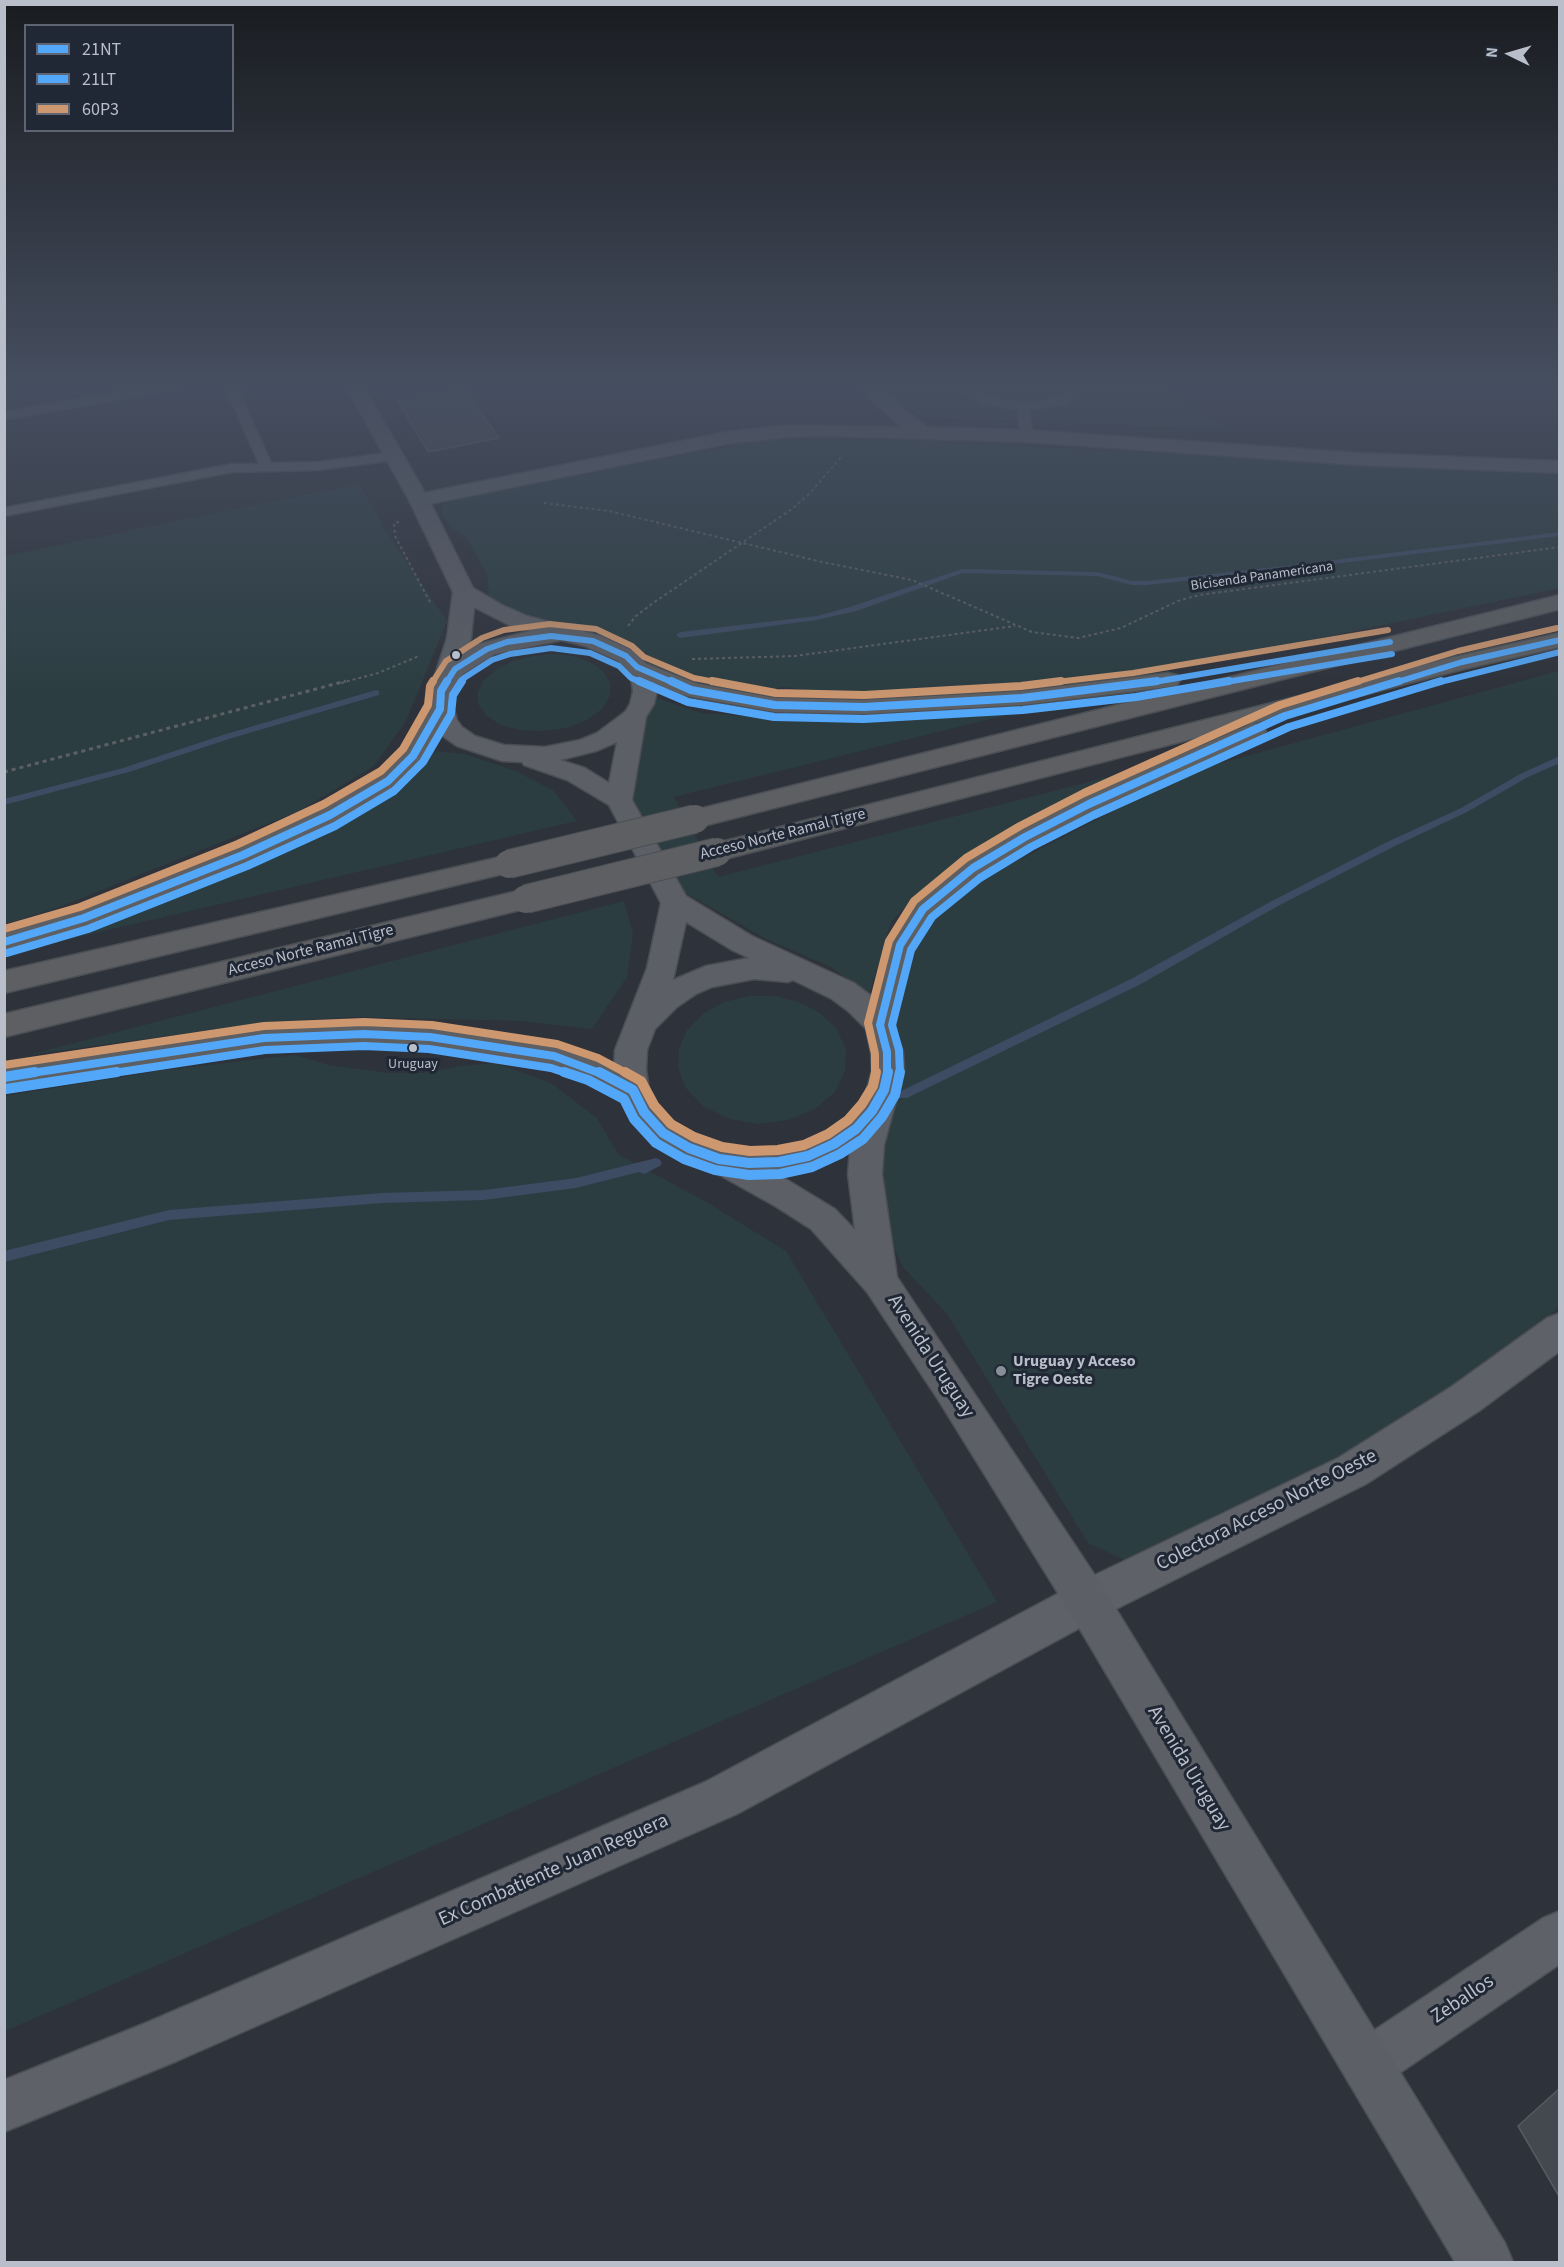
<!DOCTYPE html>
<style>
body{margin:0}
#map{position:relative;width:1564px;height:2267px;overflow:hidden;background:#2e323a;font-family:"Source Sans 3",sans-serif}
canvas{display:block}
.frame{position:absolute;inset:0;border:6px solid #b9bfca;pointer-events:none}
.legend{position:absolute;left:24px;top:24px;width:210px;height:108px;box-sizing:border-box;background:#212835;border:2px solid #5e6471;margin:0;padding:8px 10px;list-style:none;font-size:18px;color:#b9bfca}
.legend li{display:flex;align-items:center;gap:12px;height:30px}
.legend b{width:30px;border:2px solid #5e6471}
.north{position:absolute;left:1480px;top:24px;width:60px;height:60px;-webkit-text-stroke:4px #212835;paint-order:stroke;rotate:275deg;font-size:16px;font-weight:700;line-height:24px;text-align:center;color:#b9bfca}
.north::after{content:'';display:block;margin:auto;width:21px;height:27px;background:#b9bfca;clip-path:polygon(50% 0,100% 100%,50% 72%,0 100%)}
</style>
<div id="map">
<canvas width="1564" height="2267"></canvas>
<div class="frame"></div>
<ul class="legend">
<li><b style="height:8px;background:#53a7f9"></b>21NT</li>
<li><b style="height:8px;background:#53a7f9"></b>21LT</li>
<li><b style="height:8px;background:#cd976f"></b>60P3</li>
</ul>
<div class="north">N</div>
</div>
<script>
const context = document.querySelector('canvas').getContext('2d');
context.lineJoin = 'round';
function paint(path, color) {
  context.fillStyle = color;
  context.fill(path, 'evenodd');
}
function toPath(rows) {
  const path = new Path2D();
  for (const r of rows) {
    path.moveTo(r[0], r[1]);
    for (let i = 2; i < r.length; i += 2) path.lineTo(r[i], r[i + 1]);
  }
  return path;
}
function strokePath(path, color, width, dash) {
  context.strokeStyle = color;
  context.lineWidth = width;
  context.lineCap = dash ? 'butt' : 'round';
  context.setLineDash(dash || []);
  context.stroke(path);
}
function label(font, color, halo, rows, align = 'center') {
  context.font = font + ' "Source Sans 3",sans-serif';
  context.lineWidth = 6;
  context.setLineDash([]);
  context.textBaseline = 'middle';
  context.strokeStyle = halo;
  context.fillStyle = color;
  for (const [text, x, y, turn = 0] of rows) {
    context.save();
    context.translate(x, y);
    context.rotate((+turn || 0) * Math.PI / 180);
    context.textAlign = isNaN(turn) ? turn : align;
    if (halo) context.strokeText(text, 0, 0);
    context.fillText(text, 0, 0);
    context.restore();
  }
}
const green = toPath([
 [870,385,1162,385,1227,429,923,417,885,398],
 [768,439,909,440,1559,475,1559,588,1154,673,1021,692,890,702,784,687,749,694,679,681,646,664,622,643,597,635,560,629,511,614,489,596,487,574,465,535,452,529,441,511,444,504,465,497],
 [359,484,386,532,447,621,406,721,374,766,299,811,57,908,5,924,5,556],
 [554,654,573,656,590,662,603,671,610,683,610,696,602,709,587,720,567,728,543,731,520,730,500,725,486,715,478,704,478,692,484,680,497,669,513,661,533,656],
 [1559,671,1559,1306,1546,1320,1343,1465,1136,1565,1088,1543,947,1314,903,1267,883,1225,877,1159,894,1110,901,1071,891,1023,915,933,990,875,1191,771],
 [654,697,701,713,763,717,903,717,1027,710,674,797,718,877,1139,769,1038,815,920,892,891,922,869,995,831,967,766,939,682,891,629,799,644,715],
 [437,751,465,754,516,771,554,791,577,821,5,954,4,945,233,864,423,755],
 [624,901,633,933,627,977,592,1029,520,1021,352,1017,268,1022,28,1055],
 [749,996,775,996,799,1002,820,1013,836,1028,846,1049,845,1071,835,1092,815,1109,788,1120,758,1124,729,1119,703,1106,686,1088,678,1068,679,1049,687,1030,703,1014,724,1002],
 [295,1055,329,1065,387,1073,422,1073,461,1066,496,1063,551,1083,597,1118,618,1154,708,1203,786,1251,997,1602,5,2031,5,1096,164,1070]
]);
const stream = toPath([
 [1560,532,1560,536,1294,569,1146,585,1132,585,1097,576,963,573,856,611,817,620,680,638,676,635,680,632,817,616,850,607,962,569,1097,572,1132,581,1146,581,1294,565,1560,532],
 [376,690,379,691,379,695,232,738,129,772,4,805,4,799,123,768,226,734,376,690],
 [1560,756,1560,763,1528,777,1467,812,1395,846,1278,906,1139,985,907,1098,899,1098,897,1095,899,1092,1131,979,1270,902,1387,842,1461,808,1522,773,1560,756],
 [656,1158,660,1160,662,1163,660,1166,644,1174,639,1172,576,1188,484,1200,382,1203,169,1220,4,1262,4,1251,169,1210,382,1193,484,1190,576,1178,656,1158]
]);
const building = toPath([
 [465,389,499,438,428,452,398,401,465,389],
 [1560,2088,1560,2198,1518,2126,1560,2088]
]);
const pathFar1 = toPath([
 [544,503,609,511,822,562,912,580,1032,632,1078,638,1121,628,1178,601,1199,595,1560,547],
 [399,522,394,523,395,536,431,604],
 [628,626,636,616,653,603,792,509,811,492,842,456],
 [692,659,795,656,1015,626],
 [341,683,378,673,419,656]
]);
const path = toPath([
 [4,772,346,681]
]);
const service = toPath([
 [159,385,187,385,181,388,4,420,4,412,159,385],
 [233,385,245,385,240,393,271,463,318,462,394,452,400,456,394,460,318,470,232,472,4,516,4,508,232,464,259,464,228,393,233,385],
 [958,385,971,385,988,397,1023,403,1058,398,1070,392,1074,385,1086,385,1079,396,1066,404,1029,410,1033,436,1027,440,1021,436,1017,410,981,403,967,395,958,385]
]);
const minor = toPath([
 [854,385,875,385,927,427,1027,430,1360,453,1560,461,1560,473,1360,465,1027,442,825,436,787,437,726,444,419,506,412,504,409,500,412,496,419,494,726,432,787,425,902,427,854,385],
 [1560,1313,1560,1351,1479,1411,1366,1484,1102,1616,737,1814,177,2061,4,2132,4,2080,148,2022,705,1782,1072,1586,1338,1458,1451,1387,1547,1318,1560,1313],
 [1560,1911,1560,1964,1385,2083,1367,2091,1349,2083,1341,2065,1349,2047,1543,1918,1560,1911]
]);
const secondary = toPath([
 [345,385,363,385,429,500,473,588,502,605,527,616,601,636,634,651,649,667,655,678,657,691,654,704,646,717,632,800,686,896,752,936,854,983,870,995,891,1017,903,1052,904,1071,884,1145,882,1174,897,1277,1102,1586,1505,2243,1513,2262,1455,2262,1072,1616,939,1401,867,1292,811,1229,775,1206,707,1168,677,1157,651,1142,632,1121,617,1090,614,1070,615,1050,647,968,661,903,609,805,567,780,524,765,522,762,502,761,457,746,444,737,433,721,427,700,447,638,453,592,409,500,345,385],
 [474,607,511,626,530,631,479,644,466,652,471,638,474,607],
 [562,640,585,646,618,661,627,670,631,678,633,691,630,704,625,712,597,733,580,740,545,747,504,745,475,736,462,727,457,720,451,700,456,683,463,674,495,654,562,640],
 [617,742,609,783,585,768,560,760,596,751,617,742],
 [686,922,732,950,749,958,706,966,673,980,686,922],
 [754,979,788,982,793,980,832,999,848,1011,866,1029,871,1052,872,1071,865,1096,844,1120,822,1135,802,1144,779,1149,728,1149,701,1139,675,1124,656,1104,649,1090,646,1070,647,1050,655,1029,677,1007,696,994,712,987,754,979],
 [850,1150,848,1174,855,1230,835,1209,779,1175,820,1165,850,1150]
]);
const motorway = toPath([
 [1560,595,1560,609,695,828,686,825,682,819,686,813,695,810,1560,595],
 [1560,633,1560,647,1464,669,717,861,707,858,703,852,707,846,717,843,1454,657,1560,633],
 [637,660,698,684,775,698,864,700,1022,691,1168,673,1177,675,1180,680,1177,685,1168,687,1022,705,864,714,775,712,682,695,629,672,625,667,629,662,637,660],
 [440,702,449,704,452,709,422,762,397,787,339,821,253,861,94,925,4,952,4,932,74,911,233,849,321,809,379,775,403,752,431,704,440,702],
 [1253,723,1262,726,1266,731,1262,736,1098,810,1035,843,983,875,933,916,914,946,895,1025,891,1033,880,1036,869,1033,865,1025,885,945,913,902,963,861,1015,831,1080,798,1253,723],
 [509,855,519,858,523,864,519,870,4,993,4,971,509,855],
 [526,889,536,892,540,899,536,906,4,1037,4,1014,526,889],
 [364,1022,430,1025,554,1044,604,1060,644,1081,649,1090,644,1099,633,1102,582,1078,552,1068,430,1049,364,1046,264,1050,4,1089,4,1065,264,1026,364,1022]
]);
const motorwayBridge = toPath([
 [509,864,695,819],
 [526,899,717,852]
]);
const bus1Far2 = toPath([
 [446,683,455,669,487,649,507,642,551,636,593,641,626,656,637,667,674,683],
 [1148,683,1390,642],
 [1394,683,1462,662,1560,640]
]);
const bus1Far1 = toPath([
 [671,681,691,690,775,705,864,707,1022,698,1157,681],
 [4,942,84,918,243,855,330,815,388,781,413,756,440,709,441,691,447,681],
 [25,1074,264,1038,364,1034,430,1037,554,1056,602,1074],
 [887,1074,887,1052,880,1025,900,945,923,909,973,868,1025,837,1089,804,1285,716,1399,681]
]);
const bus1 = toPath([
 [599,1072,633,1090,644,1112,663,1133,689,1148,719,1159,749,1163,779,1162,808,1156,834,1144,856,1129,872,1111,884,1090,888,1072],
 [4,1077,35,1072]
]);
const bus2Far2 = toPath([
 [461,683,464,678,492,660,510,654,551,648,590,653,619,666,631,678,643,683],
 [1220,683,1392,654],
 [1436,683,1560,652]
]);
const bus2Far1 = toPath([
 [639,681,688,702,774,717,864,719,1023,710,1136,697,1229,681],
 [7,953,88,929,247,866,335,826,394,791,423,762,451,714,453,695,462,681],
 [107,1074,265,1050,364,1046,429,1049,551,1068,569,1074],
 [900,1074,899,1050,892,1025,911,950,932,917,980,878,1031,847,1094,815,1289,727,1441,681]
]);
const bus2 = toPath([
 [564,1072,588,1080,624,1099,634,1119,656,1143,684,1159,715,1170,749,1175,780,1174,812,1167,840,1154,863,1139,882,1117,895,1095,900,1072],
 [6,1089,117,1072]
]);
const bus3Far2 = toPath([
 [432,683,446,661,482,638,504,630,550,624,596,629,632,646,644,657,694,678,720,683],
 [1048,683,1133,673,1388,630],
 [1353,683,1458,651,1557,628]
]);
const bus3Far1 = toPath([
 [712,681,776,693,864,695,1021,686,1061,681],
 [4,929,80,907,238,844,324,804,381,771,403,749,428,705,430,686,433,681],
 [4,1065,264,1026,364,1022,432,1025,557,1044,598,1058,628,1074],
 [875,1074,875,1054,868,1023,889,941,914,901,966,858,1020,826,1084,793,1280,705,1358,681]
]);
const bus3 = toPath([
 [625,1072,641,1081,654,1105,671,1124,694,1137,722,1147,750,1151,778,1150,804,1145,828,1134,848,1120,862,1104,873,1086,876,1072]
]);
const markers = [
 [456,655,5,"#b9bfca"],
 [413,1048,5,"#b9bfca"],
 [1001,1371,6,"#888e98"]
];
const farStreetnames = [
 ["Bicisenda Panamericana",1262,577,-8]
];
const busNames = [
 ["Uruguay",413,1065]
];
const streetNames = [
 ["Acceso Norte Ramal Tigre",783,835,-14],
 ["Acceso Norte Ramal Tigre",311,951,-14]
];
const poiNames = [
 ["Uruguay y Acceso",1013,1362],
 ["Tigre Oeste",1013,1380]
];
const nearStreetnames = [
 ["Avenida Uruguay",930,1357,57],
 ["Colectora Acceso Norte Oeste",1267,1511,-27],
 ["Avenida Uruguay",1188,1769,59],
 ["Ex Combatiente Juan Reguera",554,1871,-24],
 ["Zeballos",1463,2000,-34]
];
paint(green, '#2b3d41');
paint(stream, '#3d4b63');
paint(building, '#44484f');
strokePath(building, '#565a61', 1.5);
strokePath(service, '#4a4d53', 3);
strokePath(minor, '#4a4d53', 3);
strokePath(secondary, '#4a4d53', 3);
strokePath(motorway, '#4b4f55', 3);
strokePath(pathFar1, '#5c6066', 2, [3, 3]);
strokePath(path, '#5c6066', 3, [4, 4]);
paint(service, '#5e6168');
paint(minor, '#5e6168');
paint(secondary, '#5c5f66');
paint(motorway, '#5d5f62');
strokePath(motorwayBridge, '#4b4f55', 30, []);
strokePath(motorwayBridge, '#5d5f62', 28);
strokePath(bus1Far2, '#53a7f9', 6);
strokePath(bus1Far1, '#53a7f9', 8);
strokePath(bus1, '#53a7f9', 10);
strokePath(bus2Far2, '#53a7f9', 6);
strokePath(bus2Far1, '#53a7f9', 8);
strokePath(bus2, '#53a7f9', 10);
strokePath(bus3Far2, '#cd976f', 6);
strokePath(bus3Far1, '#cd976f', 8);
strokePath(bus3, '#cd976f', 10);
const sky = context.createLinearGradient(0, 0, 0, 703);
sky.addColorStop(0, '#191c20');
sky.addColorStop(0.55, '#464f60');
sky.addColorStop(1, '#464f6000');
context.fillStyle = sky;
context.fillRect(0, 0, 1564, 703);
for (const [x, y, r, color] of markers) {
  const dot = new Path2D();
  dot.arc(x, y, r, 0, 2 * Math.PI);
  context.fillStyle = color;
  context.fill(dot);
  strokePath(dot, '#212835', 2);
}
label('14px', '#b9bfca', '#212835', farStreetnames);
label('14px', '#b9bfca', '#212835', busNames);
label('16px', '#b9bfca', '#212835', streetNames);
label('bold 16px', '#b9bfca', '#212835', poiNames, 'left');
label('20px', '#b9bfca', '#212835', nearStreetnames);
</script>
